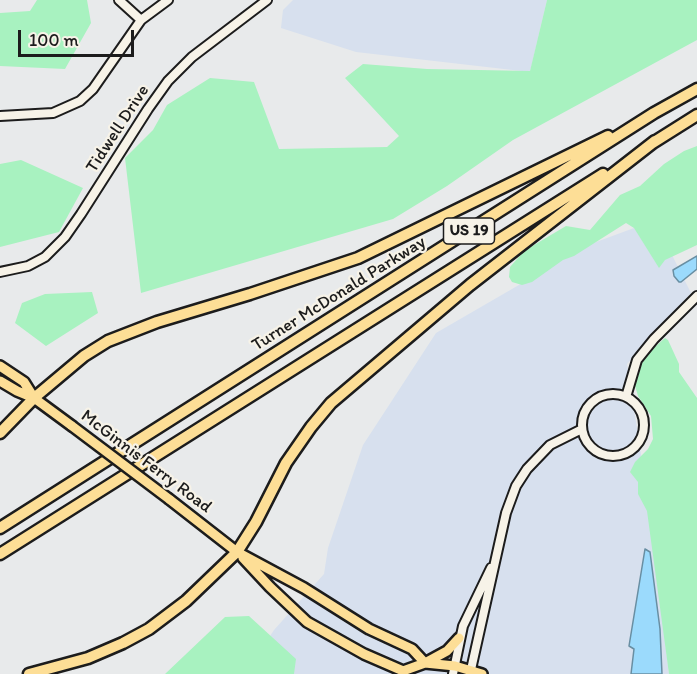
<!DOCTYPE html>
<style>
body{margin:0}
#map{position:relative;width:697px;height:674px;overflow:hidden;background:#e8eaeb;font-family:Itim,sans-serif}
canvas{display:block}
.scale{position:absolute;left:18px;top:30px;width:116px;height:27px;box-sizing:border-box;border:3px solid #1c1c1c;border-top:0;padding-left:8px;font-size:18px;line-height:21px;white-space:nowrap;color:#1c1c1c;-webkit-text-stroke:4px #f7f3e8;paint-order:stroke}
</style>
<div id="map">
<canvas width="697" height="674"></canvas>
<div class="scale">100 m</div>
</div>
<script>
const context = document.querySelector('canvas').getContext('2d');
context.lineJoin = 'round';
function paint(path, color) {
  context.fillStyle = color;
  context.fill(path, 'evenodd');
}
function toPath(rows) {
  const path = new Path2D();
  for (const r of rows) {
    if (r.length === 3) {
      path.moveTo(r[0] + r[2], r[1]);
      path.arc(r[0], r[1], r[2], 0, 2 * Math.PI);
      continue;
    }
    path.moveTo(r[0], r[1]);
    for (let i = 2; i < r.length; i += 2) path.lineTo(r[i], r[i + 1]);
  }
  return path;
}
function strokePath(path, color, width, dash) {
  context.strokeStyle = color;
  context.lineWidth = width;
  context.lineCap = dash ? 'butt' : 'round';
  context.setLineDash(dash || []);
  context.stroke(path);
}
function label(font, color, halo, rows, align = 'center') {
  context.font = font + ' Itim,sans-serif';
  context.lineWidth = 4.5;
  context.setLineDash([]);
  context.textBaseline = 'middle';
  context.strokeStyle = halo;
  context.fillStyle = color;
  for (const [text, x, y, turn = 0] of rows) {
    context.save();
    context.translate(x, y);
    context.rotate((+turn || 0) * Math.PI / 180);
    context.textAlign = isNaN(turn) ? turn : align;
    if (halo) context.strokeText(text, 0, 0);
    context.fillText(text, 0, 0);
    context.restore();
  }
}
const built = toPath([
 [293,0,547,0,530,72,356,52,281,28,283,10],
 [652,215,691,293,627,364,649,506,669,674,245,674,274,630,324,574,328,548,363,445,436,333,588,245,634,228]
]);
const green = toPath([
 [37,0,87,0,91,23,65,69,0,66,0,13,30,11],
 [547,0,697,0,697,40,513,140,447,186,393,219,141,293,125,158,153,130,167,105,210,78,254,82,279,149,387,147,399,136,345,78,363,64,427,69,530,71],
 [697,146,697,245,665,260,659,268,634,228,626,223,574,256,563,260,532,282,522,285,512,282,509,277,510,267,524,251,566,226,590,230,620,195,640,186,664,164,684,151],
 [21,160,83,188,59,232,0,247,0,164],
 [92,292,98,313,46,346,15,323,22,303,45,294],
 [665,338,668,340,679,364,679,372,697,398,697,674,669,674,647,511,638,494,638,482,630,472,635,462,648,449,653,439,651,416,638,396,635,386,639,373,642,362,649,352],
 [249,616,296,659,294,674,165,674,225,617]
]);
const water = toPath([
 [697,256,697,269,681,282,679,282,674,276,673,270,697,256],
 [645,549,650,552,660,629,662,674,631,674,634,649,629,646,645,549]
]);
const minor = toPath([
 [119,0,141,20],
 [0,116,53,113,80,101,93,89,141,20,168,0],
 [0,272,28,266,45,257,65,237,81,214,148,109,168,81,192,57,267,0],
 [613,425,31],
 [626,397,637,360,654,339,697,296],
 [453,674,463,626,491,568],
 [470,674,506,513,516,486,527,469,550,445,582,429]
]);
const major = toPath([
 [0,366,24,382,34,398],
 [0,381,17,391,34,398,72,426],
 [169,499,237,552,304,588,369,629,412,649,425,663],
 [243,558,270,587,307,622,364,654,403,671,425,663,455,666,482,674],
 [425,663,447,651,459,638]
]);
const highway = toPath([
 [651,144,697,115],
 [0,433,34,398,84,356,108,341,157,322,250,294,358,258,608,136],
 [0,528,654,113,697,89],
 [0,554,603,174],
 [29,674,88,658,123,643,149,629,186,601,237,552,256,522,286,463,311,427,331,403,470,285,655,141]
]);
const majorBridge = toPath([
 [72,426,169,499]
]);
const shields = [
 [469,231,51]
];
const shieldNames = [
 ["US 19",469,231]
];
const streetNames = [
 ["Tidwell Drive",118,129,-57],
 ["Turner McDonald Parkway",339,294,-32],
 ["McGinnis Ferry Road",146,462,37]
];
paint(built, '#d7e0ee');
paint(green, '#a8f2c0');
paint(water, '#9bdafc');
strokePath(water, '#688ea2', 1.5);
strokePath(minor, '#1c1c1c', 12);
strokePath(major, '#1c1c1c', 14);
strokePath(highway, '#1c1c1c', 15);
strokePath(minor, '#f7f3e8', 8);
strokePath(major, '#fdde96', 9);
strokePath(highway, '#fdde96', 10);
strokePath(majorBridge, '#1c1c1c', 14, []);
strokePath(majorBridge, '#fdde96', 9);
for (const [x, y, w] of shields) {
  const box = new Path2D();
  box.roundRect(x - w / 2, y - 13, w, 26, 4.5);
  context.fillStyle = '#f7f3e8';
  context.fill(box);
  strokePath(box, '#1c1c1c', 1.5);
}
label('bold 16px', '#1c1c1c', null, shieldNames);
label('18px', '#1c1c1c', '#f7f3e8', streetNames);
</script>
